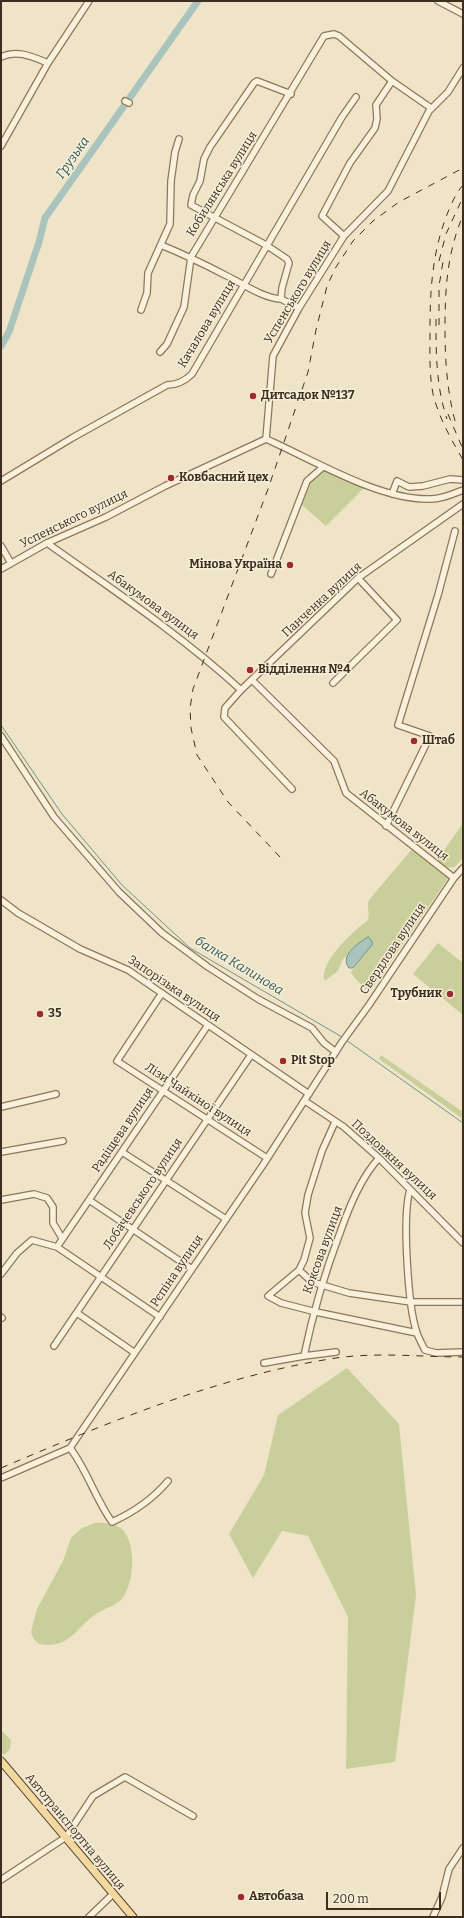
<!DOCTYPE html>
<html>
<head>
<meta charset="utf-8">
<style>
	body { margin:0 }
	#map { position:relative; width:464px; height:1918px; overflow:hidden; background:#f0e4c8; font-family:Bitter,serif }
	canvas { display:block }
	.frame { position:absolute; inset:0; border:2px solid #3d2e20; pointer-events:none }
	.scale { position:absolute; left:326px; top:1892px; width:115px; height:18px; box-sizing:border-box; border:2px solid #3d2e20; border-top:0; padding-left:5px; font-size:12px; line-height:14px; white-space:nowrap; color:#3d2e20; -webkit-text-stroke:3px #f7eed8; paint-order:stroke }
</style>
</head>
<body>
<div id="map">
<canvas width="464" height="1918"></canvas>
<div class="frame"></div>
<div class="scale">200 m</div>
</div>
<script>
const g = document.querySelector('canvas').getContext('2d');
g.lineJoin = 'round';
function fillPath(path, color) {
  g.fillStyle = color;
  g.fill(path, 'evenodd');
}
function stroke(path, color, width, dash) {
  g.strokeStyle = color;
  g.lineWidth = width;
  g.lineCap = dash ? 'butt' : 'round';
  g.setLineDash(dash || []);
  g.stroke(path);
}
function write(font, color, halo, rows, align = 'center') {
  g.font = font + ' Bitter,serif';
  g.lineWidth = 3;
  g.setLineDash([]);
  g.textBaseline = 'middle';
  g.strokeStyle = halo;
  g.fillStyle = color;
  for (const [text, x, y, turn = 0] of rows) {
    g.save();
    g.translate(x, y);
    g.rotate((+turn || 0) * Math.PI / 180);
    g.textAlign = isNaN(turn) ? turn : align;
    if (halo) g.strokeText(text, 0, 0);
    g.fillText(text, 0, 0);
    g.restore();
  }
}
const green = new Path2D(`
	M323,470L364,488L326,526L302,505L311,482Z
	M463,823V858L455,867L444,868L436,862Z
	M412,849L449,877L369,993L354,977L351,972L372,945L366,938L343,959L338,971L326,980H324C321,962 347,938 359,927C361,925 365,923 367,921C371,915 366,907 369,900Z
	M438,943L463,963V1015L413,974Z
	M381,1055L463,1112V1119L379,1059Z
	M347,1368L399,1424L416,1595L395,1762L346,1769L348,1617L308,1536L282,1531L253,1578L229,1534L264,1475L278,1415Z
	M95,1523C103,1522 118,1524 124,1531C136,1547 134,1579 124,1596C117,1606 105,1608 96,1614C74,1629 71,1649 39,1644L33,1638L31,1632L37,1609L63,1561L71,1538L82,1528Z
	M1,1730L11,1740L10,1749L4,1755L1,1752Z`);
const water = new Path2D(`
	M368,937L372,941V945L353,968H349C339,956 358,943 368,937Z`);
const stream = new Path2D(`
	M1,725L62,814L122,885L190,948L342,1037
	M346,1040L463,1123`);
const river = new Path2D(`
	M1,346L9,332L39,242L45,218L198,1`);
const minor = new Path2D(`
	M438,1L463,14
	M1,57C17,49 33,57 48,63
	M291,94L257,81L254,83L210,147L204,159L200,181L193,195L191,205L266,245L287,259L289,263L282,288L281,299L299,308
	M125,101L129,103
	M1,146L48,63L89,1
	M344,236L322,216L350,163L375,128L377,119L376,105L392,81
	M161,245C183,254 204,264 225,275C242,283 262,298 281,299
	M141,310L147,293L148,273L170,224L171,181L175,152L179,139
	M160,352L167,344L184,307L191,257L324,36L334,34L339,36L392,81L431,108
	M266,439L273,356L299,308L344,236L388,191L429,111L448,92L463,68
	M266,439C314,460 380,501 431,499C443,499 453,494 463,490
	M1,481L72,438L167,385C178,385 185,381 192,374L342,117L356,97
	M392,494L397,481L409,487L423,486L450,479L463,480
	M47,543C113,590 181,635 241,690
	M1,546L11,563
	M1,569L47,543L106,517L165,486L266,439
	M271,574L307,481L323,467
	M252,680L334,761L346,793L454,878
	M333,683L397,620L358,578
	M1,736L54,817L119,892L162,933L208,967L258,999L312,1028L324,1043L336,1052
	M292,789L224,717L225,708L241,690L358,578L463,504
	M386,826L430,736L398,725L438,595L455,531
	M1,900L18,913L80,949L128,970L309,1094
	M162,993L117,1061L267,1158
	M305,1101L344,1127L379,1158L463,1243
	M1,1107L56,1094
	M335,1122L322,1151L308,1195L305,1213L310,1238L304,1260L299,1270L268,1296L281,1303L316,1312L417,1333
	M1,1152L63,1141
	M122,1152L226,1219
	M410,1190C402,1215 408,1308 417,1333C419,1339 422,1344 425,1350L436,1353L463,1352
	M1,1200L34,1194L47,1198L53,1207V1223L62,1238
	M89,1200L192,1269
	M57,1247L208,1025
	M299,1270L312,1282L349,1293L411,1302H463
	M1,1274L17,1253L32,1240L57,1247L160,1317
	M77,1313L135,1353
	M1,1317L2,1318
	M54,1346L251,1055
	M304,1356C313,1312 325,1272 341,1230C350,1205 361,1178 379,1158
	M264,1363L304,1356L336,1352
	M70,1448C87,1470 95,1498 112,1522C134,1512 152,1500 168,1481
	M1,1478L70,1448L263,1165L342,1042L369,1005L454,878L463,868
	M1,1880L66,1837L93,1796L125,1777L193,1816
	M89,1917L113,1894
	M433,1917L442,1897L449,1869L463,1848`);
const major = new Path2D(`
	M1,1761L133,1917`);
const rail = new Path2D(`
	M463,185C455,194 450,207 446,217C432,255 430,291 430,331C430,352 429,373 433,394C439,418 451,439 463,460
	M439,261L446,234L463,197
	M436,319C436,354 436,386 447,419
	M439,325V286L444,256
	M448,414L462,447
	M455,421C447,390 445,361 445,329C445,288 447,254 463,215
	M280,857L228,802L197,755L191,728L190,708L193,689L268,489L308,372L316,330L327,286L336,267L353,241L373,221L399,202L463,168
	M1,1468C109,1422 219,1376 336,1358C377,1352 422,1357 463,1357`);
const markers = [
	[253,396,4,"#9e2a2b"],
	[171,478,4,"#9e2a2b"],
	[290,565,4,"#9e2a2b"],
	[250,670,4,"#9e2a2b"],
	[414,741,4,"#9e2a2b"],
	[450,994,4,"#9e2a2b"],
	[40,1014,4,"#9e2a2b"],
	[283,1061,4,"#9e2a2b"],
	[241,1897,4,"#9e2a2b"]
];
const streetNames = [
	["Кобилянська вулиця",222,184,-58],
	["Успенського вулиця",298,292,-59],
	["Качалова вулиця",207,324,-59],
	["Успенського вулиця",74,519,-26],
	["Панченка вулиця",322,600,-43],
	["Абакумова вулиця",153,605,36],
	["Абакумова вулиця",404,825,38],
	["Свердлова вулиця",393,949,-56],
	["Запорізька вулиця",174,989,34],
	["Лізи Чайкіної вулиця",198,1100,33],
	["Радіщева вулиця",123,1130,-56],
	["Поздовжня вулиця",394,1160,43],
	["Лобачевського вулиця",143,1194,-56],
	["Коксова вулиця",323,1250,-70],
	["Рєпіна вулиця",177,1271,-56],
	["Автотранспортна вулиця",75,1832,50]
];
const poiNames = [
	["Дитсадок №137",261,396],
	["Ковбасний цех",179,478],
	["Мінова Україна",282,565,"right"],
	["Відділення №4",258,670],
	["Штаб",422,741],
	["Трубник",442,994,"right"],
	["35",48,1014],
	["Pit Stop",291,1061],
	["Автобаза",249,1897]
];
const waterNames = [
	["Грузька",73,158,-55],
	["балка Калинова",239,966,31]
];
fillPath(green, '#c9cf9b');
fillPath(water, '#a9c4bc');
stroke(water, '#6f938a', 1);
stroke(stream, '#6f938a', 1);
stroke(river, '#a9c4bc', 7);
stroke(minor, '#8d765c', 8);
stroke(major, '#5b4430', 9);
stroke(minor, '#faf1dc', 5.5);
stroke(major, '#f3d9a0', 7);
stroke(rail, '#3d2e20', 1, [7, 7]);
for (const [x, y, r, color] of markers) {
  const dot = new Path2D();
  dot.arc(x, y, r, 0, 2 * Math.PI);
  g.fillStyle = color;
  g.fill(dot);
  stroke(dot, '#f7eed8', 1.5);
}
write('12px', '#3d2e20', '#f7eed8', streetNames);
write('bold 12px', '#3d2e20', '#f7eed8', poiNames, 'left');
write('italic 13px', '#2f5d5a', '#f7eed8', waterNames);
</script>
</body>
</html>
